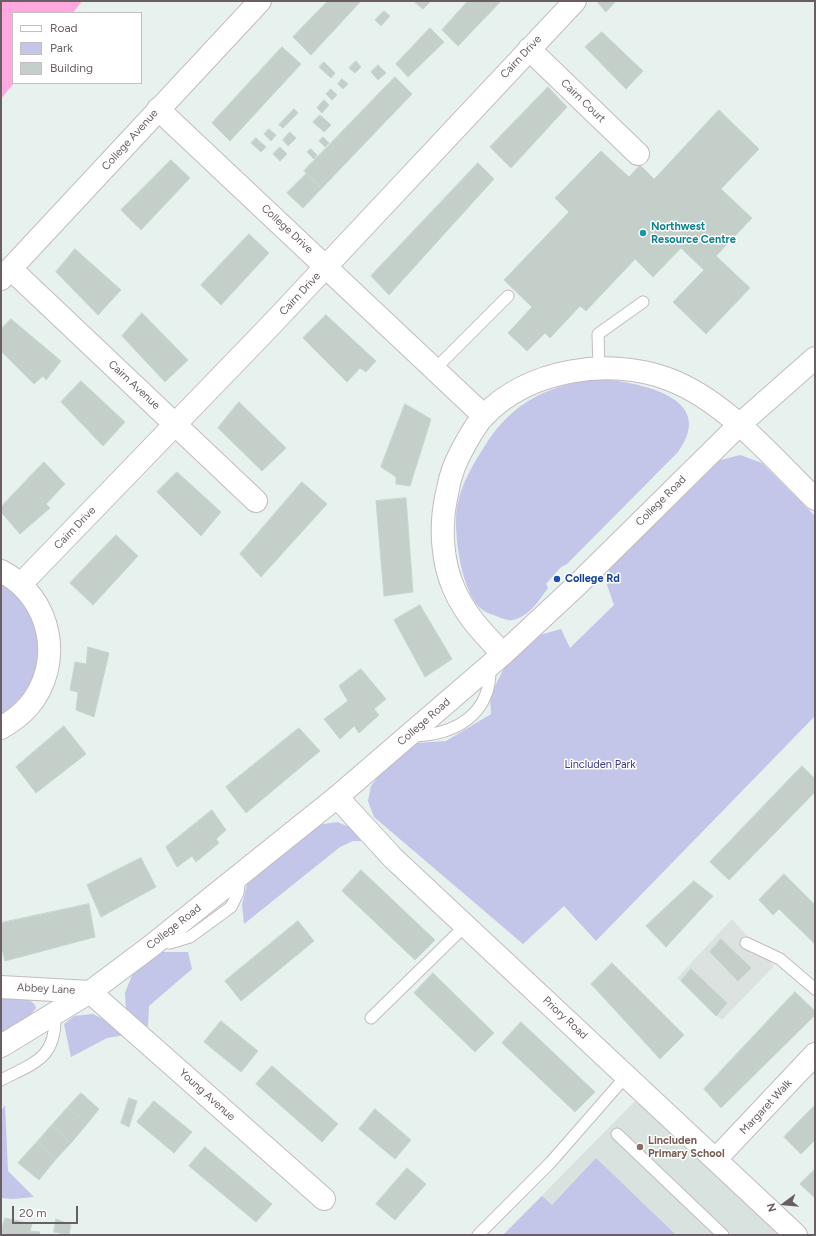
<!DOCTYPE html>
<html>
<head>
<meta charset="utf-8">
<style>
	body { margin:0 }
	#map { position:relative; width:816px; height:1236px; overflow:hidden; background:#e7f1ee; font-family:Figtree,sans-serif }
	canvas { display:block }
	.frame { position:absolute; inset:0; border:2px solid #685e63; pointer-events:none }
	.legend { position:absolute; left:12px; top:12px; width:130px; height:72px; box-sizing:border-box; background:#fff; border:1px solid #c3bfc1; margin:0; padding:5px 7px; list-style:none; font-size:12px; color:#685e63 }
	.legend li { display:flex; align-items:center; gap:8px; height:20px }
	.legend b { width:20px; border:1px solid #c3bfc1 }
	.north { position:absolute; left:764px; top:1184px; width:40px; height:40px; -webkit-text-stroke:3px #fff; paint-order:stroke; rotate:254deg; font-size:11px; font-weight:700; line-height:16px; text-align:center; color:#685e63 }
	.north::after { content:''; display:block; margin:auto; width:14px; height:18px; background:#685e63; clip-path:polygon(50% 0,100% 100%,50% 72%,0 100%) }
	.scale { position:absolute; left:12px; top:1206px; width:66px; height:18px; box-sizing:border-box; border:2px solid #685e63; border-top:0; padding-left:5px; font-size:12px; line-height:14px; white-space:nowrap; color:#685e63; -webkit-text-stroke:3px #fff; paint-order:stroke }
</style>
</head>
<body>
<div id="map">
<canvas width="816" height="1236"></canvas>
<div class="frame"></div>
<ul class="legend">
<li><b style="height:5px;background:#fff"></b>Road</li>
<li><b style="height:11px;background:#c3c6e8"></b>Park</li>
<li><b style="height:11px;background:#c5cfca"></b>Building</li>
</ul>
<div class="north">N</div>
<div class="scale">20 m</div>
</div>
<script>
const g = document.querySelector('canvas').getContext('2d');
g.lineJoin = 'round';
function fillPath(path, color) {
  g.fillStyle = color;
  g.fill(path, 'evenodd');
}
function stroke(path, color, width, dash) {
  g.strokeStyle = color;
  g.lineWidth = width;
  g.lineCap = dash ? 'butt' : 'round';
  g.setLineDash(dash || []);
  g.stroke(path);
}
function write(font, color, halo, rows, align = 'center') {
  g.font = font + ' Figtree,sans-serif';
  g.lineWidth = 3;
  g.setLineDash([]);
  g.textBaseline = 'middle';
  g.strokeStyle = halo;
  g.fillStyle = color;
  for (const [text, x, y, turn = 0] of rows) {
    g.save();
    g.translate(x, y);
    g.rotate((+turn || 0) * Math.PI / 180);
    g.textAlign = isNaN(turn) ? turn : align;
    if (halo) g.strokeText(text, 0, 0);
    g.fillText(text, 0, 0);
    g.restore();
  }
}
const industrial = new Path2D(`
	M732,919L774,966L722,1020L677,978Z`);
const education = new Path2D(`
	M637,1099L785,1235H503Z`);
const green = new Path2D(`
	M602,379C640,383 718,397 678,452L567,564L561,567L546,584L548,588C539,600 530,616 513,620C508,621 501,618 496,616C489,614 483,611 478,606C461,587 453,532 457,507C461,484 473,464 486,444C513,401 552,383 602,379Z
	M740,455L762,463L815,516V716L596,941L564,906L523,944L374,817L368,801L371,786L380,774L416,743L446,741L491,714L490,696L504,668L536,636L561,629L570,648L614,605L607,585L610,565L717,461Z
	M1,580C9,588 22,596 28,605C47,636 42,679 15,703C11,707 7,712 1,715Z
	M337,822L350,827L364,841H353L340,847L244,924L242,905L247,884L318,825Z
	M162,952H188L192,969L149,1006L148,1026L144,1030L126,1009L125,993L132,975Z
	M1,997C11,998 33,995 36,1008L26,1020L1,1034Z
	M93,1014L107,1021L125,1035L107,1038L71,1057L64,1024L74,1016Z
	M5,1105L8,1171L34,1197L13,1199L1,1198V1111Z
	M596,1158L676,1235H503L542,1196L552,1205Z`);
const water = new Path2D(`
	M1,1H82L73,13H13L14,83L1,99Z`);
const building = new Path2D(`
	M328,1H361L311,55L293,37Z
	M414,1H431L423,9Z
	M468,1H501L458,46L442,30Z
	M597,1H616L606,12Z
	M384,11L390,16L381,26L375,20Z
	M430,28L444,42L408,77L396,64Z
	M602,32L643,71L626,89L585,47Z
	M282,47L301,64L230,141L212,123Z
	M356,61L361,67L355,73L349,68Z
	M324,62L335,73L331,78L319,67Z
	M378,65L386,73L378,80L371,72Z
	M395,77L412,94L322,188L304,171Z
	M342,79L348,84L343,89L338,84Z
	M548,87L567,107L511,168L490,147Z
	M331,89L337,95L332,100L326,94Z
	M324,100L329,105L322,113L317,108Z
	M294,109L298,113L283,128L279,125Z
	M719,110L759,149L721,189L752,218L716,256L750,288L706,334L673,302L704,270L681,248L653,277L635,259L586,311L580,306L550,338L545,333L527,351L508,333L532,307L504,280L569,212L555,198L601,151L629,177L640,165L654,179Z
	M320,115L331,125L324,132L313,122Z
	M269,129L276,135L271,141L264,134Z
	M290,132L296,138L288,146L283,140Z
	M323,137L329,143L325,147L319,141Z
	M256,138L266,147L261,152L251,143Z
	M280,147L287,154L280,161L273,154Z
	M311,149L317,155L314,159L307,152Z
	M171,160L190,178L141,230L121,210Z
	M478,163L494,179L389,295L371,276Z
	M307,173L322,188L303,208L287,193Z
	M249,234L269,253L221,305L201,285Z
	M75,249L121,290L98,315L56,272Z
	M142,313L188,360L165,382L122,336Z
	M326,315L376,361L366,372L360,368L347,382L303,338Z
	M11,319L61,361L46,380L43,376L34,384L1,351V329Z
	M81,381L125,422L103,446L61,402Z
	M239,402L286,448L262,471L218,428Z
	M405,404L431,419L410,486L396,484V477L381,467Z
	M44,462L65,484L46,504L50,508L20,534L1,512V507Z
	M177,472L221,512L201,536L157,492Z
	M302,482L327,504L261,577L240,554Z
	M406,498L413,592L384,596L376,501Z
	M116,535L138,556L93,605L70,583Z
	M420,605L452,659L425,677L394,620Z
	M88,647L109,653L94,717L76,710L78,692L70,690L75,662L86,664Z
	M361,669L386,699L374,709L379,715L359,733L354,726L340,739L324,719L348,701L339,686Z
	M64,726L86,754L36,793L16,767Z
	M299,728L320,751L246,813L226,787Z
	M802,766L815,779V792L729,880L710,862Z
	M212,810L226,830L216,839L219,843L196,862L192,856L177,867L166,847Z
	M141,858L156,887L101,917L87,885Z
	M361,870L435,940L415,960L342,891Z
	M784,874L815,905V944L779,909L773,915L759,900Z
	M694,881L713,896L666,947L646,926Z
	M89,904L95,937L5,961L1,945V923Z
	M298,921L314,941L241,1001L225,981Z
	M721,939L751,968L738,981L710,952Z
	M612,963L684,1035L660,1059L591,984Z
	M691,969L727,1003L716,1016L681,981Z
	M433,973L494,1033L475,1052L414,993Z
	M795,992L815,1011V1015L721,1108L704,1089Z
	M221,1021L258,1051L241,1072L204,1042Z
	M521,1022L595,1092L575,1112L502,1043Z
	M272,1066L338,1124L322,1142L256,1084Z
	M81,1093L99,1109L87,1124L68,1107Z
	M129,1098L137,1101L129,1127L121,1123Z
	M154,1101L192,1132L174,1153L137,1122Z
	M815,1105V1140L801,1154L784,1137Z
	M68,1107L87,1124L71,1143L52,1125Z
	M375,1109L411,1140L395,1159L359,1129Z
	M52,1125L71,1143L56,1159L37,1142Z
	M37,1142L56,1159L39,1180L18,1163Z
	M205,1147L272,1204L256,1222L189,1166Z
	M407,1168L426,1184L395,1220L376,1204Z
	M815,1169V1198L800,1184Z
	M5,1218L32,1224L30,1231L40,1232L39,1235H1Z
	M56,1219L71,1225L69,1235L54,1232Z`);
const service = new Path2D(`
	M599,368L598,334L643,302
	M435,369L508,296
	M412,736C456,735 492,714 490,666
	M160,941L170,943L190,937L231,907L238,893L240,876
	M746,943L780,959L815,989
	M371,1018L465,926
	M1,1080C36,1062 57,1058 55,1013
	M617,1134L723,1235
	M478,1235L551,1162L627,1075`);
const minor = new Path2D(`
	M529,49L638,154
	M158,109L484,416
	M12,270L256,501
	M1,279L260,1
	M1,571C52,597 65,664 28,707C20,716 11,722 1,728
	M21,584L271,325L575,1
	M503,654C483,633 466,616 454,589C442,562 440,527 446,498C448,490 449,481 452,473C456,459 474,426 484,416C528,369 610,357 668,379C725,400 773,458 815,499
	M1,987L90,992
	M90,992L324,1199
	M1,1046L90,992L150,947L337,797L503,654L577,585L739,425L815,358
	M716,1159L815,1054`);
const tertiary = new Path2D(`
	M337,797L393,858L796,1235`);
const markers = [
	[643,233,4,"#0f9aa8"],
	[557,579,4,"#1a4fb4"],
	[640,1147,4,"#8d6e63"]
];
const streetNames = [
	["Cairn Drive",521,57,-47],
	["Cairn Court",583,101,44],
	["College Avenue",130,140,-48],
	["College Drive",287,229,43],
	["Cairn Drive",300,294,-47],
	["Cairn Avenue",134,385,43],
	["College Road",661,501,-45],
	["Cairn Drive",75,528,-46],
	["College Road",424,722,-41],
	["College Road",174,927,-38],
	["Abbey Lane",46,989,3],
	["Priory Road",565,1018,43],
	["Young Avenue",207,1095,42],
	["Margaret Walk",766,1107,-47]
];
const cultureNames = [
	["Northwest",651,227],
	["Resource Centre",651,240]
];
const transitNames = [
	["College Rd",565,579]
];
const parkNames = [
	["Lincluden Park",600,765]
];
const educationNames = [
	["Lincluden",648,1141],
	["Primary School",648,1154]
];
fillPath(industrial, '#dbe2e0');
fillPath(education, '#d8e3e0');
fillPath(green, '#c3c6e8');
fillPath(water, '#ffa9e0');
fillPath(building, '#c5cfca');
stroke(building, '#c5d6cf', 1);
stroke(service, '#c3bbbf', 13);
stroke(minor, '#c3bbbf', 24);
stroke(tertiary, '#c3bbbf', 24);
stroke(service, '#fff', 11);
stroke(minor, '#fff', 22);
stroke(tertiary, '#fff', 22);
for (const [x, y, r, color] of markers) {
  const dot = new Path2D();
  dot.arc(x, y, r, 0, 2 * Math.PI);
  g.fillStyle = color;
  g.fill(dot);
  stroke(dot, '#fff', 1.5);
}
write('11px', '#685e63', '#fff', streetNames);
write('bold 11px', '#0d838f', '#fff', cultureNames, 'left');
write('bold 11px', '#164399', '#fff', transitNames, 'left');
write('11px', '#36398f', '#fff', parkNames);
write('bold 11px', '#785e54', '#fff', educationNames, 'left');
</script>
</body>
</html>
